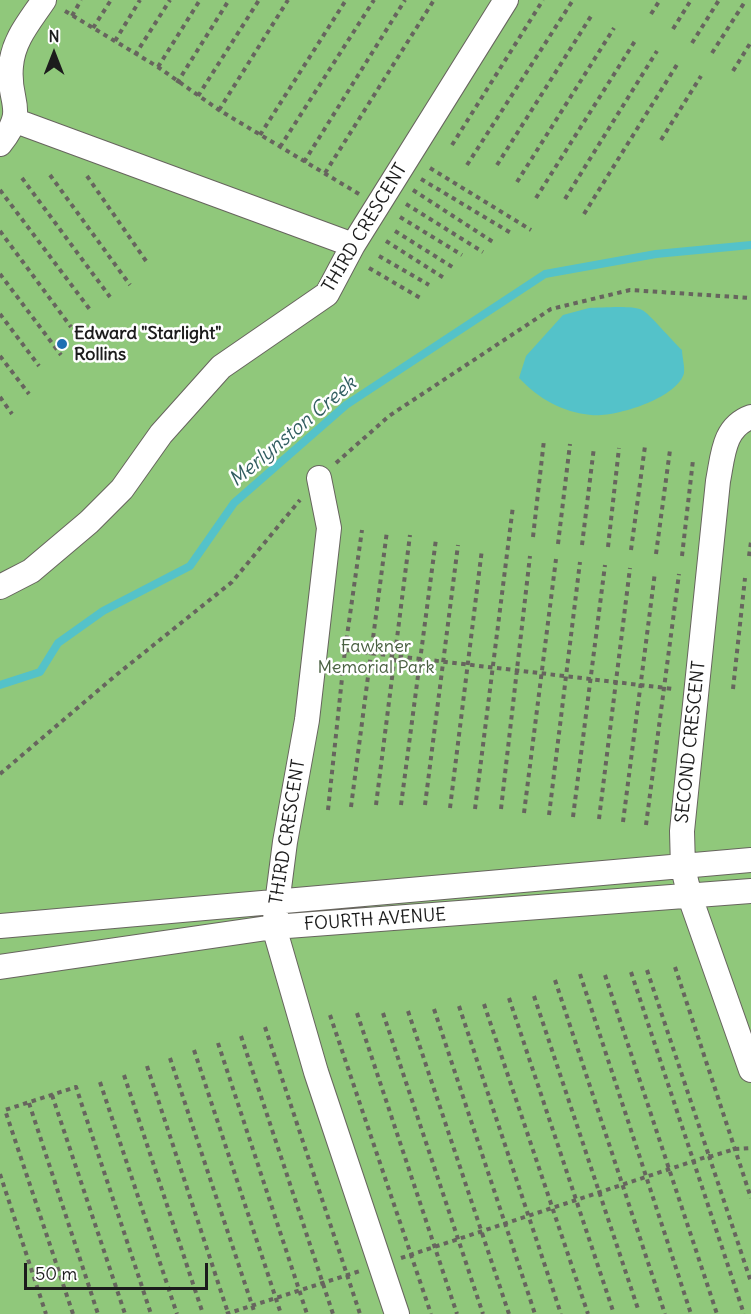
<!DOCTYPE html>
<html>
<head>
<meta charset="utf-8">
<style>
	body { margin:0 }
	#map { position:relative; width:751px; height:1314px; overflow:hidden; background:#f3edd9; font-family:Delius,sans-serif }
	canvas { display:block }
	.north { position:absolute; left:24px; top:24px; width:60px; height:60px; -webkit-text-stroke:4px #fff; paint-order:stroke; rotate:0deg; font-size:16px; font-weight:700; line-height:24px; text-align:center; color:#1c1c1c }
	.north::after { content:''; display:block; margin:auto; width:21px; height:27px; background:#1c1c1c; clip-path:polygon(50% 0,100% 100%,50% 72%,0 100%) }
	.scale { position:absolute; left:24px; top:1263px; width:184px; height:27px; box-sizing:border-box; border:3px solid #1c1c1c; border-top:0; padding-left:8px; font-size:18px; line-height:21px; white-space:nowrap; color:#1c1c1c; -webkit-text-stroke:4px #fff; paint-order:stroke }
</style>
</head>
<body>
<div id="map">
<canvas width="751" height="1314"></canvas>
<div class="north">N</div>
<div class="scale">50 m</div>
</div>
<script>
const g = document.querySelector('canvas').getContext('2d');
g.lineJoin = 'round';
function fillPath(path, color) {
  g.fillStyle = color;
  g.fill(path, 'evenodd');
}
function stroke(path, color, width, dash) {
  g.strokeStyle = color;
  g.lineWidth = width;
  g.lineCap = dash ? 'butt' : 'round';
  g.setLineDash(dash || []);
  g.stroke(path);
}
function write(font, color, halo, rows, align = 'center') {
  g.font = font + ' Delius,sans-serif';
  g.lineWidth = 5;
  g.setLineDash([]);
  g.textBaseline = 'middle';
  g.strokeStyle = halo;
  g.fillStyle = color;
  for (const [text, x, y, turn = 0] of rows) {
    g.save();
    g.translate(x, y);
    g.rotate((+turn || 0) * Math.PI / 180);
    g.textAlign = isNaN(turn) ? turn : align;
    if (halo) g.strokeText(text, 0, 0);
    g.fillText(text, 0, 0);
    g.restore();
  }
}
const green = new Path2D(`
	M0,0H751V1314H0Z`);
const water = new Path2D(`
	M589,308C602,308 631,305 642,310C649,313 673,342 682,350C682,356 685,367 684,373C678,398 614,418 591,415C562,412 539,399 519,378L526,356L563,315Z`);
const stream = new Path2D(`
	M0,685L40,672L58,643L103,611L190,566L234,503L346,405L545,274L656,254L751,245`);
const path = new Path2D(`
	M65,11L158,67L219,110L359,194
	M651,14L660,0
	M72,16L81,0
	M93,28L111,0
	M673,29L691,0
	M115,41L140,0
	M692,43L719,0
	M712,53L746,0
	M135,55L170,0
	M158,67L200,0
	M733,71L751,42
	M177,83L229,0
	M198,96L259,0
	M219,110L288,0
	M260,135L346,0
	M661,140L701,76
	M452,145L543,0
	M280,147L374,0
	M304,162L405,0
	M467,165L573,0
	M497,165L593,13
	M430,168L531,230
	M325,173L434,0
	M50,175L130,285
	M87,176L146,261
	M22,178L110,297
	M421,179L511,233
	M517,182L614,28
	M0,190L91,311
	M413,190L493,242
	M536,198L635,41
	M565,199L657,51
	M406,204L483,252
	M584,214L678,63
	M400,217L462,255
	M0,231L71,327
	M395,231L454,268
	M386,241L444,278
	M379,256L429,285
	M369,268L422,299
	M0,274L61,355
	M0,314L39,366
	M0,356L29,394
	M0,397L12,414
	M336,463L389,416L551,309L630,290L751,298
	M533,537L544,440
	M558,544L570,444
	M582,545L594,447
	M608,547L619,448
	M631,550L645,446
	M656,554L670,450
	M682,556L693,460
	M749,556L751,542
	M345,650L674,689
	M733,689L745,578
	M0,774L115,676L232,582L300,500
	M376,805L410,535
	M401,805L436,539
	M425,805L458,545
	M351,807L387,531
	M450,808L482,549
	M475,809L513,506
	M501,809L530,556
	M328,810L345,650L362,530
	M524,813L556,559
	M549,815L580,562
	M573,817L605,565
	M599,819L630,568
	M623,822L655,572
	M646,825L679,574
	M675,967L751,1198
	M647,970L709,1156
	M631,972L744,1314
	M580,974L691,1314
	M605,975L717,1314
	M555,980L665,1314
	M534,996L639,1312
	M509,998L614,1314
	M484,1004L588,1314
	M459,1006L561,1314
	M434,1009L535,1314
	M408,1011L509,1314
	M357,1013L457,1314
	M383,1013L483,1314
	M330,1015L431,1314
	M265,1027L360,1314
	M241,1036L333,1314
	M218,1043L307,1314
	M194,1050L281,1314
	M170,1058L255,1314
	M147,1066L228,1313
	M124,1075L203,1314
	M100,1082L177,1314
	M52,1095L125,1314
	M29,1103L98,1314
	M709,1157L735,1149L751,1148
	M0,1174L46,1314
	M401,1258L709,1156L751,1282
	M73,1314L5,1110L76,1087L151,1314
	M226,1314L360,1271`);
const minor = new Path2D(`
	M16,121L353,245
	M0,144C29,108 7,103 11,66C13,40 30,21 44,0
	M751,417C723,427 723,456 718,481L682,831L683,868L690,897L751,1070
	M319,478L329,528L307,720L285,842L274,927L316,1072L397,1314
	M0,587L31,571L89,522L122,489L161,434L221,367L327,294L353,245L506,0
	M0,926L751,860
	M0,967L274,927L751,891`);
const markers = [
	[62,344,6,"#1f6fb2"]
];
const streetNames = [
	["THIRD CRESCENT",365,228,-59],
	["SECOND CRESCENT",691,742,-84],
	["THIRD CRESCENT",288,832,-81],
	["FOURTH AVENUE",375,920,-4]
];
const poiNames = [
	["Edward \"Starlight\"",74,334],
	["Rollins",74,355]
];
const parkNames = [
	["Fawkner",376,647],
	["Memorial Park",376,668]
];
const waterNames = [
	["Merlynston Creek",293,432,-40]
];
fillPath(green, '#90c87b');
fillPath(water, '#54c2c9');
stroke(stream, '#54c2c9', 8);
stroke(minor, '#67655e', 26);
stroke(path, '#67655e', 4, [4.5, 4.5]);
stroke(minor, '#fff', 24);
for (const [x, y, r, color] of markers) {
  const dot = new Path2D();
  dot.arc(x, y, r, 0, 2 * Math.PI);
  g.fillStyle = color;
  g.fill(dot);
  stroke(dot, '#fff', 2);
}
write('18px', '#1c1c1c', '#fff', streetNames);
write('bold 18px', '#1c1c1c', '#fff', poiNames, 'left');
write('18px', '#4a6142', '#fff', parkNames);
write('italic 20px', '#325e61', '#fff', waterNames);
</script>
</body>
</html>
